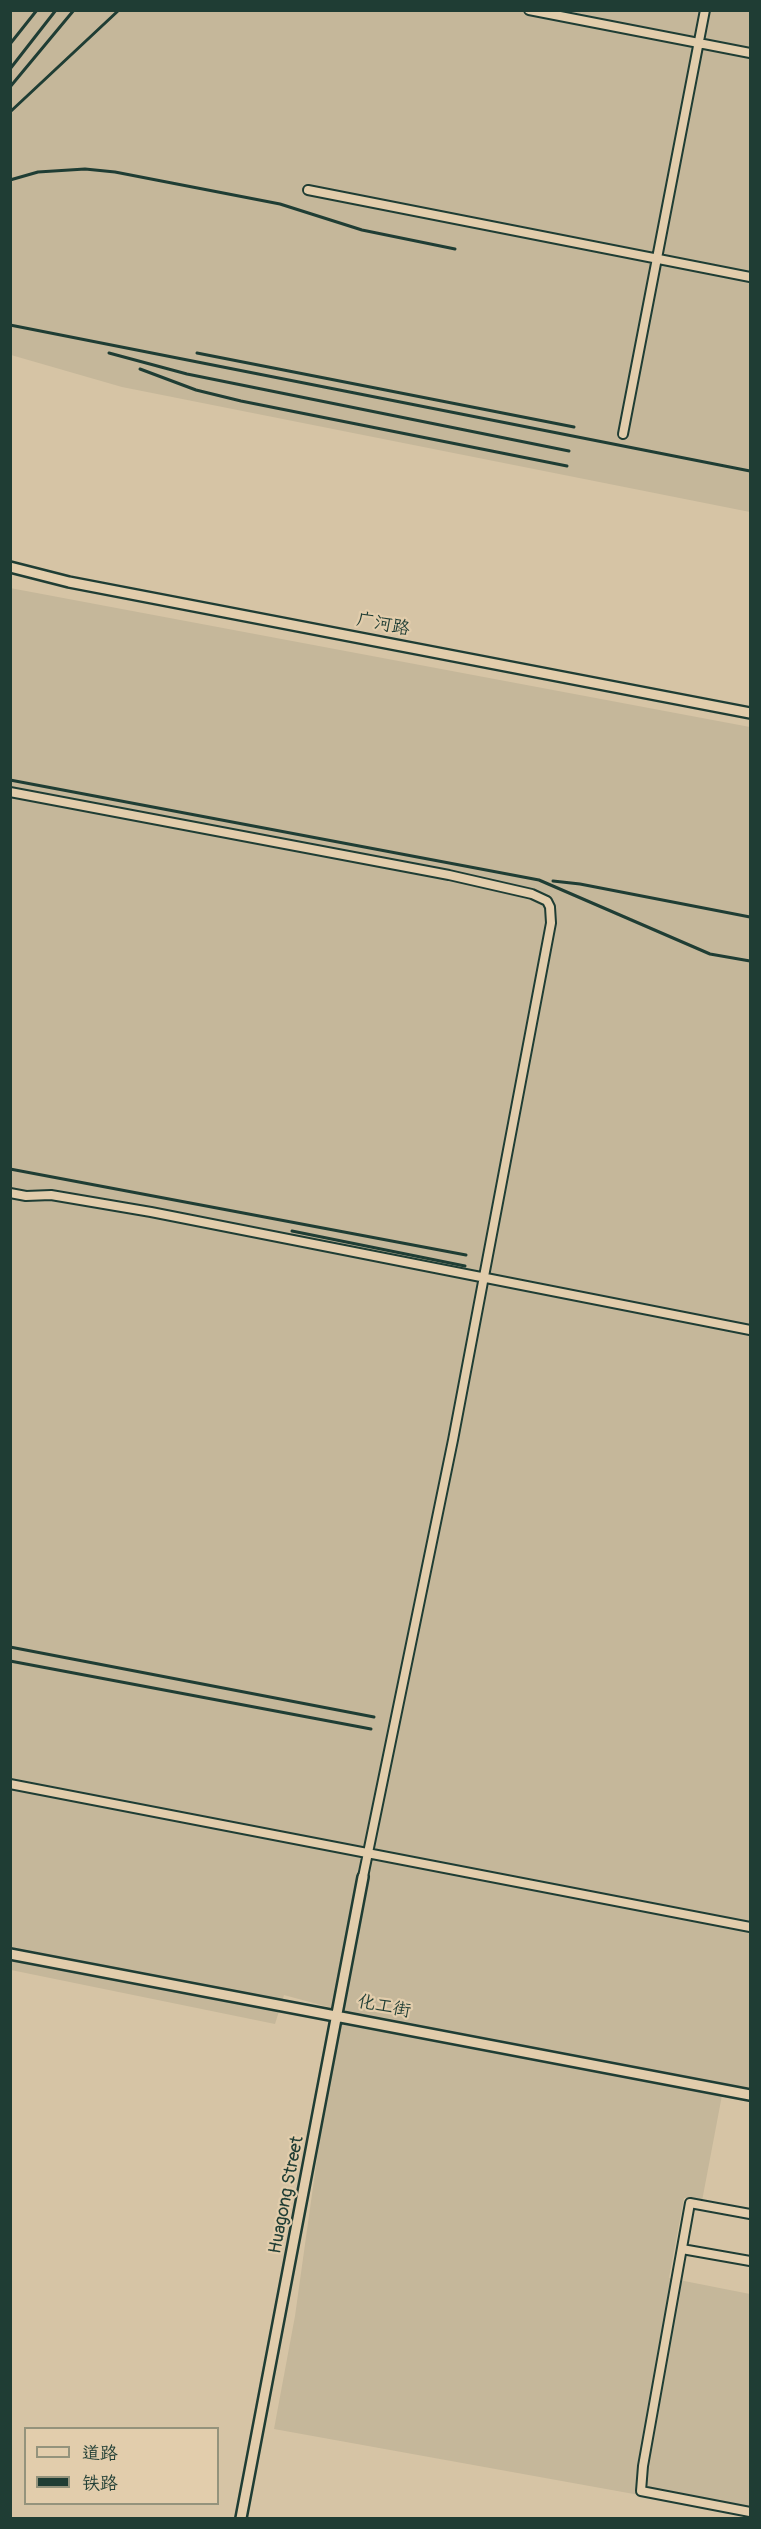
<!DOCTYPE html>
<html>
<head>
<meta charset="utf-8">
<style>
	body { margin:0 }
	#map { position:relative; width:761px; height:2529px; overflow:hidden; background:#d6c4a5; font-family:Pangolin,"LXGW WenKai TC",sans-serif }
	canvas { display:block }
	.frame { position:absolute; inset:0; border:12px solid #1f3d34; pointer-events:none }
	.legend { position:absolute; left:24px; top:2427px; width:195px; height:78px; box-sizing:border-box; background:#e2cdac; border:2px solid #94937c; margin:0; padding:8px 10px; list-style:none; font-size:18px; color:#1f3d34 }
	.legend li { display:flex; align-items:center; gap:12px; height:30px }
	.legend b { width:30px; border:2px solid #94937c }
</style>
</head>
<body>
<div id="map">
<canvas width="761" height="2529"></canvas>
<div class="frame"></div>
<ul class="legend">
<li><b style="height:8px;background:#e2cdac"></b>道路</li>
<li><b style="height:8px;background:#1f3d34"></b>铁路</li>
</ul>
</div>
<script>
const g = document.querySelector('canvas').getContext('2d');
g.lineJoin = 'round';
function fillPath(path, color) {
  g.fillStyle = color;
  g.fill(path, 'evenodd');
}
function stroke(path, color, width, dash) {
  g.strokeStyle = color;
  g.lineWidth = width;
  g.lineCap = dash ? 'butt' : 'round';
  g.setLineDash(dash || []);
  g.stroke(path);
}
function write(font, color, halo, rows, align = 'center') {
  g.font = font + ' Pangolin,"LXGW WenKai TC",sans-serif';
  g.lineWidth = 4.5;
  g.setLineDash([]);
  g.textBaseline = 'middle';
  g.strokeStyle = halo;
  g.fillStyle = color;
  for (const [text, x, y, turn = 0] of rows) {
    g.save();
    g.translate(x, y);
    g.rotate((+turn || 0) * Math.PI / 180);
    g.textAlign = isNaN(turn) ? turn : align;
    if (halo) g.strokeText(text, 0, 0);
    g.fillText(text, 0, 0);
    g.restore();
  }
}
const built = new Path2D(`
	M10,11H750V512L122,387L11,355Z
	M10,588L750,727V2095L723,2090L702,2201L684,2198L669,2278L750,2294V2515L274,2429L295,2316L337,2015L584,2062L354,2014L284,1995L275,2024L11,1970Z`);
const minor = new Path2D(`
	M529,10L750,53
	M308,190L750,277
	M623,434L705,10
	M10,792L449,875L532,894L547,901L550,907L551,923L453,1440L363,1877
	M10,1193L26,1196L51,1195L151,1212L750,1330
	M10,1784L750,1927
	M750,2214L690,2203L643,2466L641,2491L750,2512
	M682,2249L750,2261`);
const tertiary = new Path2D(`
	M10,567L69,582L750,713
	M10,1954L750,2095
	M241,2518L363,1877`);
const rail = new Path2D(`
	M10,44L37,10
	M10,69L56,10
	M10,87L74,10
	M10,112L119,10
	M10,180L38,172L85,169L115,172L280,204L362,230L455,249
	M10,325L750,471
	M109,353L187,374L569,451
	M197,353L574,427
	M140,369L196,390L241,401L567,466
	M10,780L539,880L710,954L750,961
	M553,881L580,884L750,917
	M10,1169L466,1255
	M292,1231L465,1266
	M10,1647L374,1717
	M10,1661L371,1729`);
const streetNames = [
	["广河路",383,625,11],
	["化工街",384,2007,11],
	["Huagong Street",287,2195,-79]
];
fillPath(built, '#c5b79a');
stroke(minor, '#1f3d34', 12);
stroke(tertiary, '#1f3d34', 14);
stroke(minor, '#e2cdac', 8);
stroke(tertiary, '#e2cdac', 9);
stroke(rail, '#1f3d34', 3);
write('18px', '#1f3d34', '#e2cdac', streetNames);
</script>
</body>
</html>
